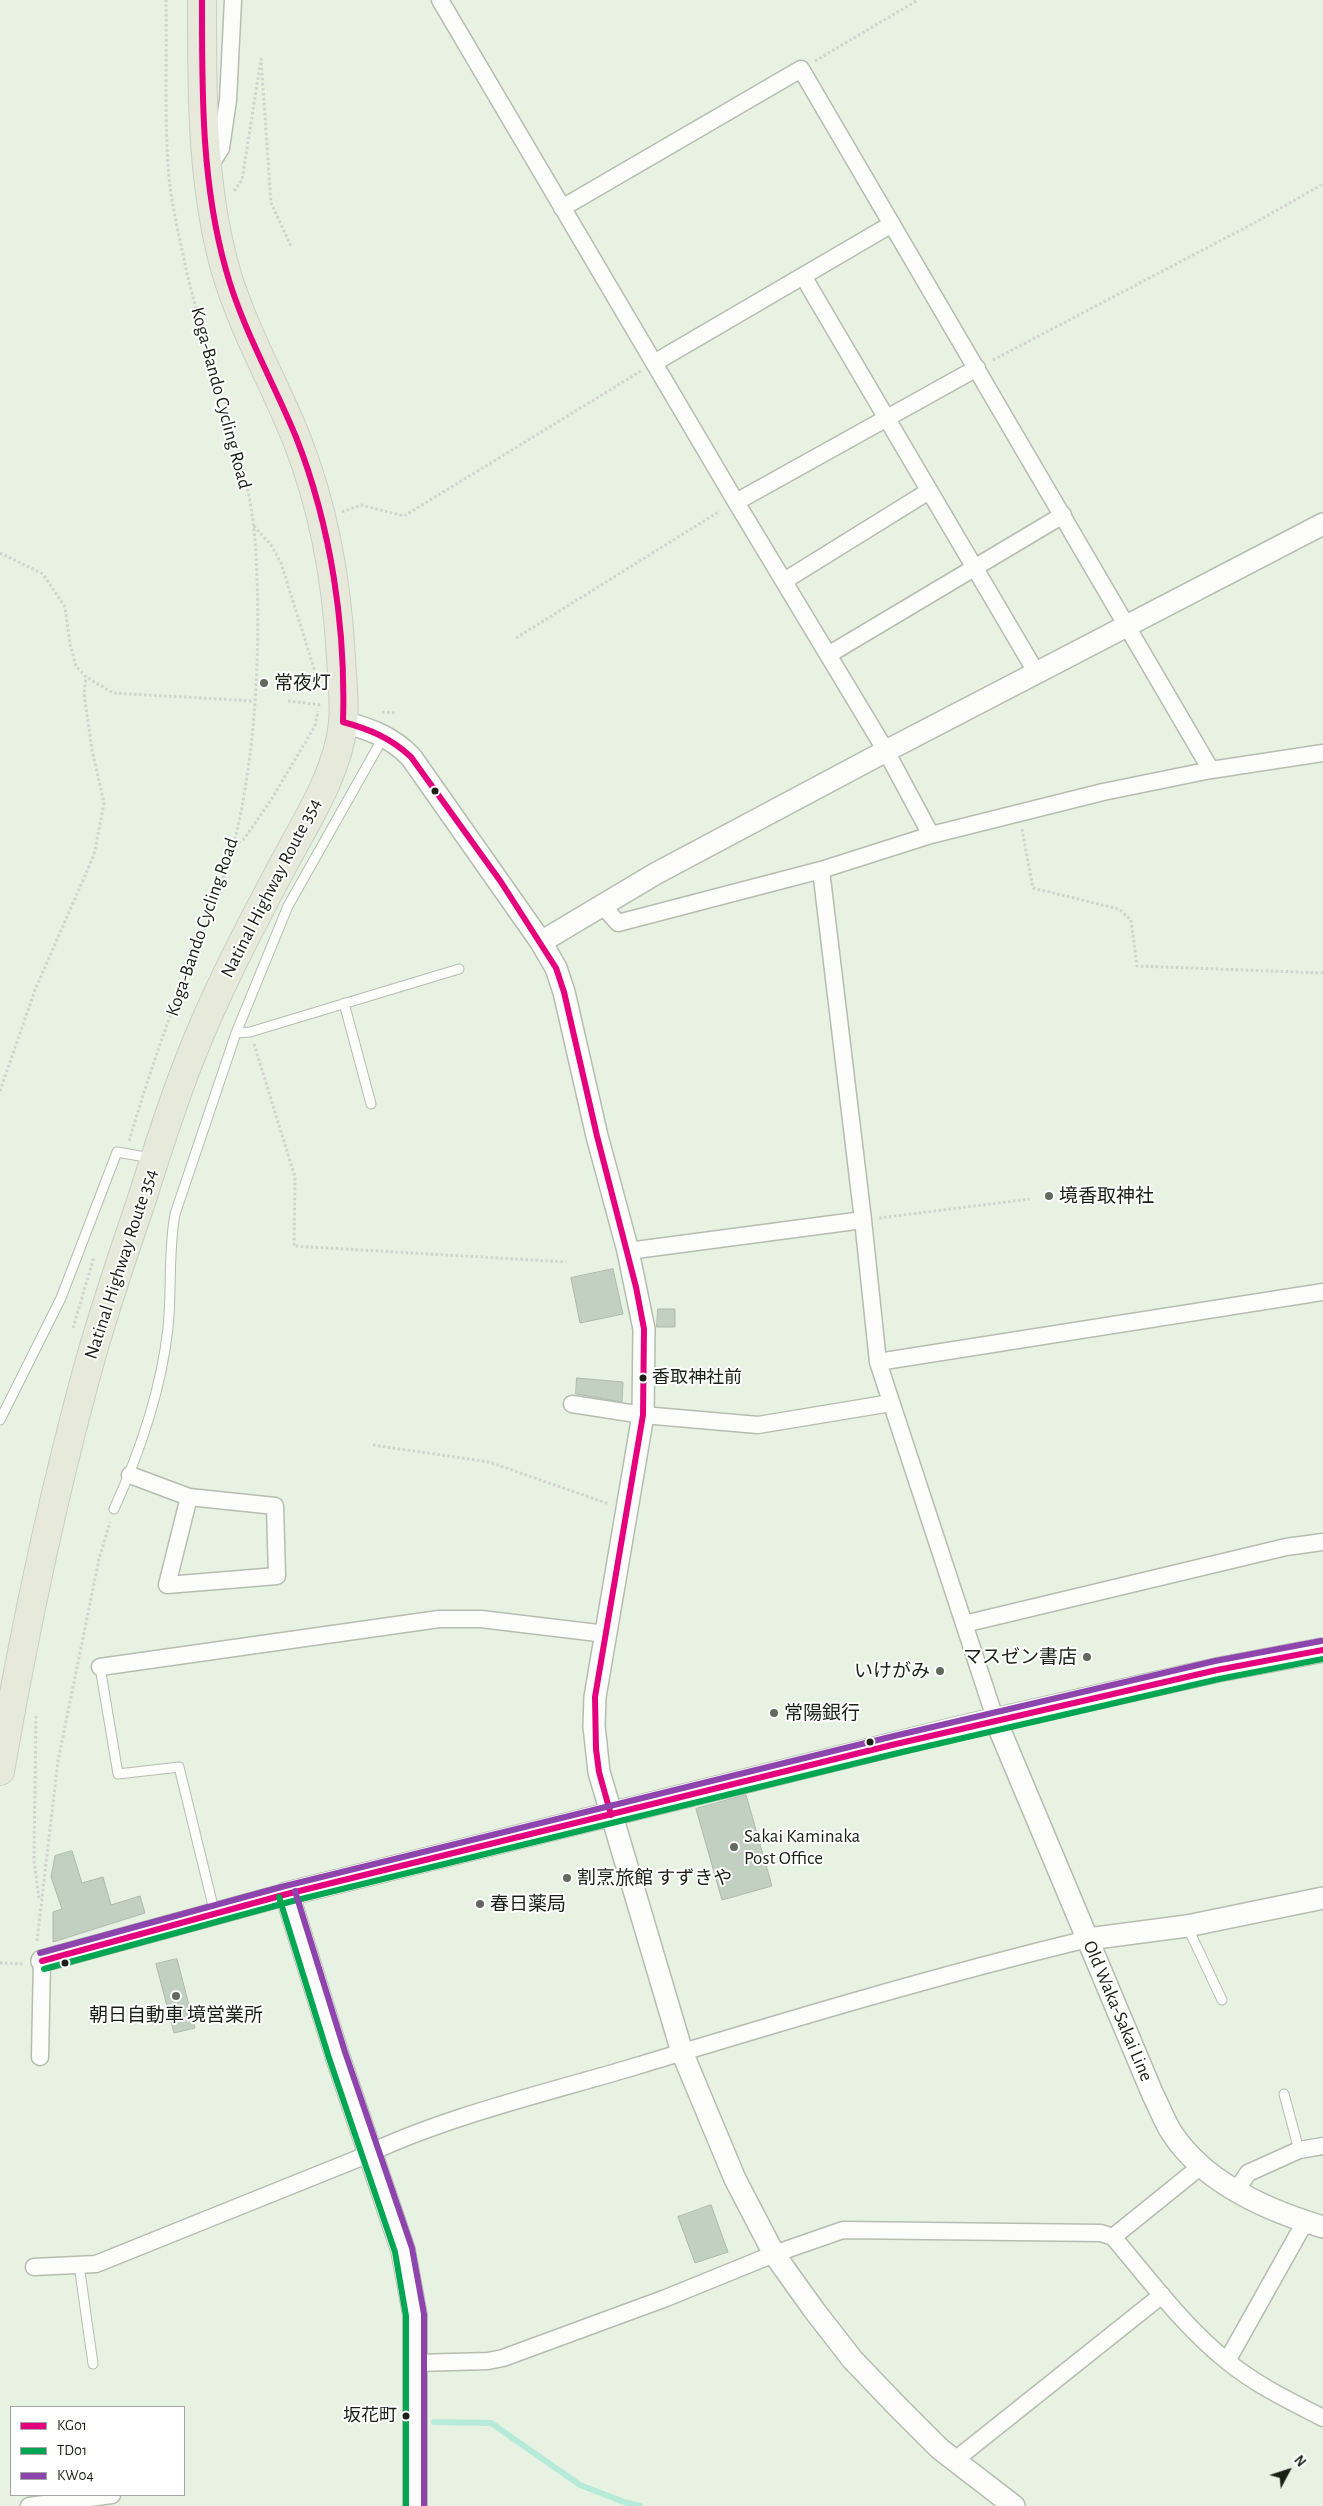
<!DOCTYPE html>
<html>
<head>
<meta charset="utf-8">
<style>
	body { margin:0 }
	#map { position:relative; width:1323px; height:2506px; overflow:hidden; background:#e8f2e2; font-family:"Alegreya Sans",sans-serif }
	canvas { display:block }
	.legend { position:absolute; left:10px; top:2406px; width:175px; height:90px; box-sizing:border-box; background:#fff; border:1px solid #a3a6a2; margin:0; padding:6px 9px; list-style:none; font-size:15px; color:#1a2016 }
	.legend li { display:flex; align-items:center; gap:10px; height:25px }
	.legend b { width:25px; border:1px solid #a3a6a2 }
	.north { position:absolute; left:1263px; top:2446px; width:50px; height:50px; -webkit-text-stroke:4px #fff; paint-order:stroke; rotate:50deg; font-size:14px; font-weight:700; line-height:20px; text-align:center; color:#1a2016 }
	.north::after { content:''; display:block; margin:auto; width:18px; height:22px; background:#1a2016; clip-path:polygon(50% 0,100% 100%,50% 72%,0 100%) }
</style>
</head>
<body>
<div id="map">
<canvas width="1323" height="2506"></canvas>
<ul class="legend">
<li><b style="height:6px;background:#e5007d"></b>KG01</li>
<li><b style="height:6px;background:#00a651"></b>TD01</li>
<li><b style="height:6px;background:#8e44ad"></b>KW04</li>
</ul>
<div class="north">N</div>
</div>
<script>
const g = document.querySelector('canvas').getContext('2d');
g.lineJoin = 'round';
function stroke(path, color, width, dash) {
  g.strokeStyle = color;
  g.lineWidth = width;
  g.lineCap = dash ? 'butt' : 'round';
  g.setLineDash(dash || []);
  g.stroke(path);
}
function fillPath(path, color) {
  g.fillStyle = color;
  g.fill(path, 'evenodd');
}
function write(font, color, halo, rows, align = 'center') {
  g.font = font + ' "Alegreya Sans","Noto Sans JP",sans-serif';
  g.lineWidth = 4;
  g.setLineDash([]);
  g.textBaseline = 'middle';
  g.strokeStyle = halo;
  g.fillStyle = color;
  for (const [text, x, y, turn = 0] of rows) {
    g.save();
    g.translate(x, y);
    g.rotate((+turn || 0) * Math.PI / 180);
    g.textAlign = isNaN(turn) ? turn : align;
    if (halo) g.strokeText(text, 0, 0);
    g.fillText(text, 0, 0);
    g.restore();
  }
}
const stream = new Path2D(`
	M434,2422L491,2423L580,2485L624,2502L640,2506`);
const building = new Path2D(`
	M613,1269L623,1314L580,1323L571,1278Z
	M658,1309H675V1327H657Z
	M577,1378L623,1382L622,1402L576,1394Z
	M746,1795L772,1886L722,1900L696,1809Z
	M72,1851L82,1883L103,1877L111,1905L140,1896L145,1913L53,1942V1912L62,1909L51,1877L55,1856Z
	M177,1959L195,2028L174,2033L156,1964Z
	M711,2205L728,2252L695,2263L678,2217Z`);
const path = new Path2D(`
	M815,61L918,0
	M234,191L242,180L261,59L271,203L291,246
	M993,360L1256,222L1323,184
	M342,512L361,505L404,516L641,371
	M254,526L271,545L281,563L317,678
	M0,553L43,574L65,607L70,644L76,666L86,677L113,693L253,701
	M516,638L720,511
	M288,701L321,705
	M382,712L396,713
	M1022,829L1033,888L1119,909L1131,920L1137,966L1323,973
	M234,845L244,839L271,800L315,726L318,711
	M254,1044L295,1177L294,1246L566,1262
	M0,1091L35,990L94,855L104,803L92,750L84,694L86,677
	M129,1141C145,1087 163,1033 184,980C200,936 220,893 233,847C256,758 261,647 256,555C251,455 208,365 186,269C180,239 172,208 169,177C164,118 167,58 166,0
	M879,1218L1030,1199
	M73,1328L94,1257
	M373,1445L489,1462L609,1504
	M36,1716L34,1860L39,1899
	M37,1941L58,1761L99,1559L110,1522
	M0,1963L24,1964`);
const service = new Path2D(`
	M344,1003L371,1104
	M236,1033L250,1032L459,969
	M0,1420L61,1298L117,1152L151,1158
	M114,1509C140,1452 161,1391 168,1328C172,1290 168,1252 175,1214L236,1033L288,906L384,736
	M100,1667L118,1774L179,1767L215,1914
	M1187,1926L1222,2000
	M1284,2094L1299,2150
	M79,2265L93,2364`);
const minor = new Path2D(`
	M440,0L736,502L886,751L931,835L1103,792L1211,770L1323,753
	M208,169L221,148L228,100L233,0
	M562,208L801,69L1211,770
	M803,276L1036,672
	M654,363L892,224
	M736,502L977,368
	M784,581L929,491
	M828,655L1063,515
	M821,870L863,1220
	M602,905L618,923L821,870L931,835
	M628,1251L863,1220L878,1362L996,1721
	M878,1362L1323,1292
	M572,1404L643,1415L758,1425L891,1403
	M130,1475L189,1497L275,1506L277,1576L167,1585L189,1497
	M964,1624L1286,1547L1323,1542
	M100,1667L439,1619H481L606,1634
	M40,2057L42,1961
	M1201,2166L1113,2237C1149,2279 1184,2327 1227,2361C1256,2385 1290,2401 1323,2418
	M1236,2191L1248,2173L1299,2150L1323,2146
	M34,2267L96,2264L357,2159C439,2118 542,2094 630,2068C782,2022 934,1976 1088,1939
	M1227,2361L1305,2222
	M416,2363L488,2361L503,2358L666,2298L774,2254L843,2230L1101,2233L1113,2237
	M955,2460L1162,2295
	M29,2506L112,2495`);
const tertiary = new Path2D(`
	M343,722C370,729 392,737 411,757L541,942L556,968L564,992L597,1136L628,1251L644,1329L643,1415L595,1697L594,1726L599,1772L682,2052L735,2179L774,2254L814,2310L852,2359L895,2404L940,2449L1014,2506
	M541,942L655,874L886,751L1323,524
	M996,1721L1153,2095C1160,2108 1165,2124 1174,2136C1207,2184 1269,2211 1323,2227
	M1088,1939L1187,1926L1323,1898
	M42,1961L287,1894`);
const secondary = new Path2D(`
	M415,2506V2315L403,2250L337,2055L287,1894L964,1727L1217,1670L1323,1650`);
const trunk = new Path2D(`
	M0,1771C23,1639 50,1508 85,1379C101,1319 121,1260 141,1202C156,1154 171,1107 189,1061C215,994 248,931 282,867C305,823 338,774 343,723C345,701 342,679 341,658C337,582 325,511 297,440C274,382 242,328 225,268C201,181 202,89 202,0`);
const bus1 = new Path2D(`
	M202,0C202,90 201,182 226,270C242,328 273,381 296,437C331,526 346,627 343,722
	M343,722C369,729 391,738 411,757L501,882L556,968L564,992L597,1136L636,1287L644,1329L643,1415L595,1697L596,1749L599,1772L611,1815
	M42,1961L287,1894L896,1744L1217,1670L1323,1650`);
const bus2 = new Path2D(`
	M279,1897L329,2058L395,2252L406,2316V2506
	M44,1969L289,1902L898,1753L1219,1679L1323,1659`);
const bus3 = new Path2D(`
	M295,1891L345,2052L412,2248L424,2314V2506
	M40,1953L285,1886L894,1736L1215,1661L1321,1641`);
const markers = [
	[264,683,5,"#626a5d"],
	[435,791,4.5,"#1a2016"],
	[1049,1196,5,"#626a5d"],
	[643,1378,4.5,"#1a2016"],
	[1087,1657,5,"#626a5d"],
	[940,1671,5,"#626a5d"],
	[774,1713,5,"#626a5d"],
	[870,1742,4.5,"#1a2016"],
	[734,1847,5,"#626a5d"],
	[567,1878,5,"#626a5d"],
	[480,1904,5,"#626a5d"],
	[65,1963,4.5,"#1a2016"],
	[176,1996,5,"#626a5d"],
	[406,2416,4.5,"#1a2016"]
];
const busNames = [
	["香取神社前",652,1378],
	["坂花町",397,2416,"right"]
];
const streetNames = [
	["Koga-Bando Cycling Road",221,398,75],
	["Natinal Highway Route 354",271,888,-63],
	["Koga-Bando Cycling Road",202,927,-71],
	["Natinal Highway Route 354",121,1264,-72],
	["Old Waka-Sakai Line",1118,2011,67]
];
const poiNames = [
	["常夜灯",274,683],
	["境香取神社",1059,1196],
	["マスゼン書店",1077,1657,"right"],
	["いけがみ",930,1671,"right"],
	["常陽銀行",784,1713],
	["Sakai Kaminaka",744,1836],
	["Post Office",744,1858],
	["割烹旅館 すずきや",577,1878],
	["春日薬局",490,1904],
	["朝日自動車 境営業所",176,2015,"center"]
];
stroke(stream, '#b6ebd9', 6);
fillPath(building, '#c2d0c2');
stroke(building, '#aeb8ad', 1);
stroke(service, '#b5bdb0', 11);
stroke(minor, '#b5bdb0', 19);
stroke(tertiary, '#b5bdb0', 24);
stroke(secondary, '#b5bdb0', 26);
stroke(trunk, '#c9cec6', 30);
stroke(path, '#d1d3cf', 3, [2.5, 2.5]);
stroke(service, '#fcfdfb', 9);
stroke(minor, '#fcfdfb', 16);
stroke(tertiary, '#fcfdfb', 21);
stroke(secondary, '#fcfdfb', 24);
stroke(trunk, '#e7eada', 28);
stroke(bus1, '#e5007d', 6);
stroke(bus2, '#00a651', 6);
stroke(bus3, '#8e44ad', 6);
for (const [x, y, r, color] of markers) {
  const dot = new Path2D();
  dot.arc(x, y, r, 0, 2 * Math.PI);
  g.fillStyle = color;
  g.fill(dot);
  stroke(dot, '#fff', 2);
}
write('18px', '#1a2016', '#fff', busNames, 'left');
write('19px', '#1a2016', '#fff', streetNames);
write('19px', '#1a2016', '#fff', poiNames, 'left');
</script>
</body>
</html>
